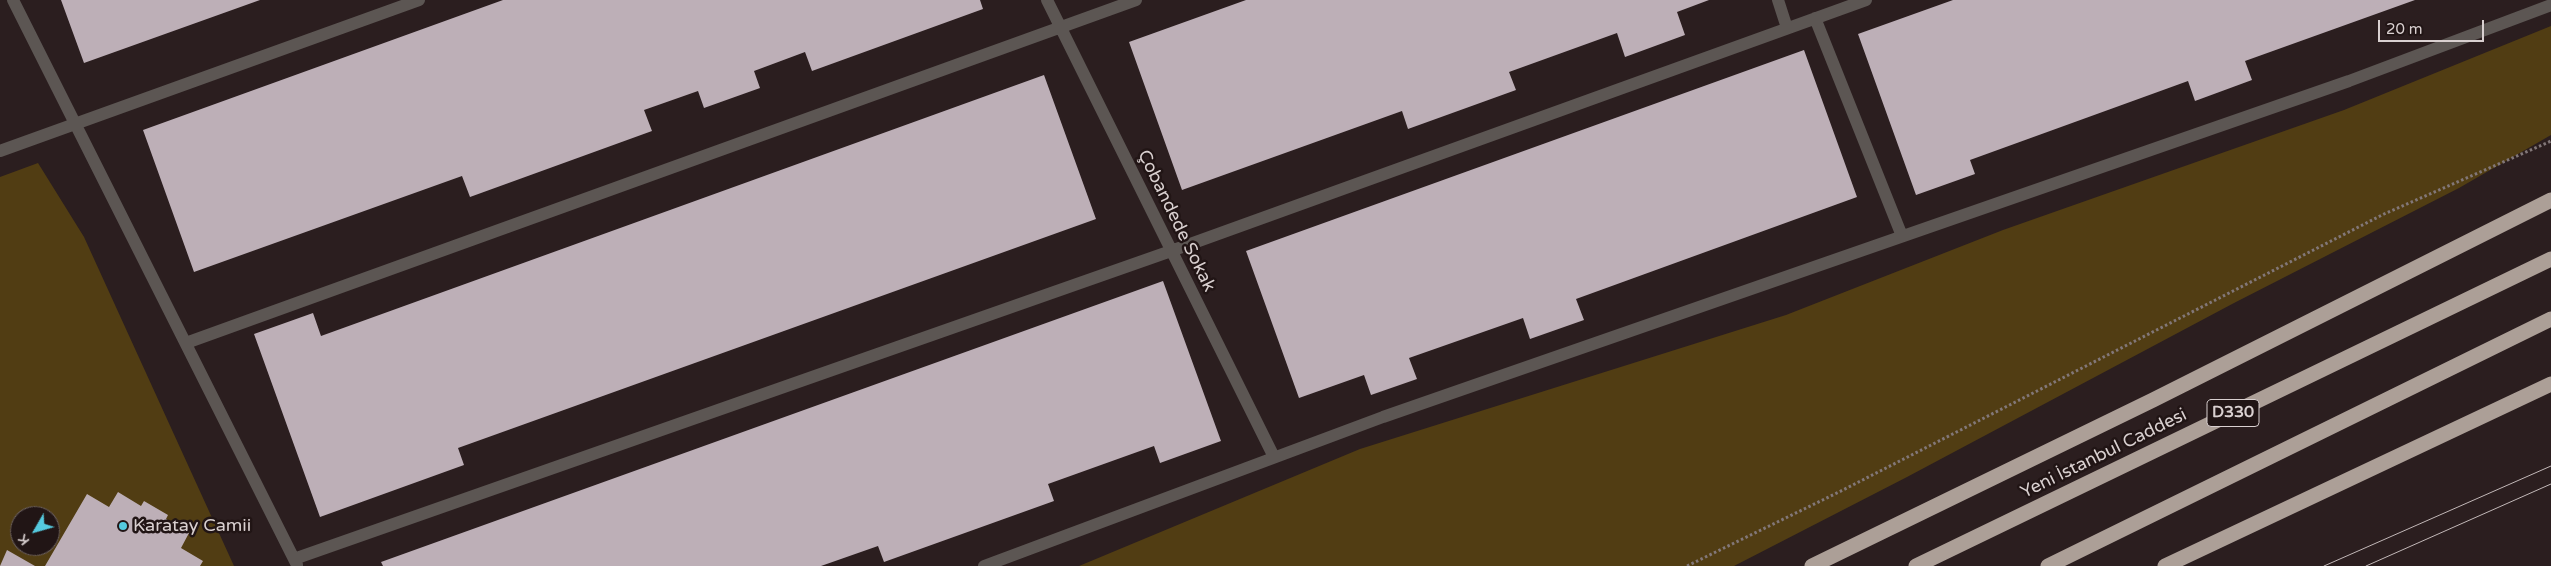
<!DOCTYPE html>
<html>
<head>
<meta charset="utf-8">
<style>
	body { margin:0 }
	#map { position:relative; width:2551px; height:566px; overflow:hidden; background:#2b1e1f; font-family:"Varela Round",sans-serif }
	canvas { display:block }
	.north { position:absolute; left:10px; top:506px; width:50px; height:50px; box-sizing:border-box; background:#211515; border:1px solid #6b6060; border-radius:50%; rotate:232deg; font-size:14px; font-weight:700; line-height:20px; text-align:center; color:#d9d0d0 }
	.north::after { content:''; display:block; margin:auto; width:18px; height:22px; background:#55cadf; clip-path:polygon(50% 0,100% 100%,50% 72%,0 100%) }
	.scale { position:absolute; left:2378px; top:20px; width:106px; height:22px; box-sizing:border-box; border:2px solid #d9d0d0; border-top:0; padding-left:6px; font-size:15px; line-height:18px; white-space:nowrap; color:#d9d0d0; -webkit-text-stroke:4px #211515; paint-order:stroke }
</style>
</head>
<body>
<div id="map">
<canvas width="2551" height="566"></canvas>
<div class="north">K</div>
<div class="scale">20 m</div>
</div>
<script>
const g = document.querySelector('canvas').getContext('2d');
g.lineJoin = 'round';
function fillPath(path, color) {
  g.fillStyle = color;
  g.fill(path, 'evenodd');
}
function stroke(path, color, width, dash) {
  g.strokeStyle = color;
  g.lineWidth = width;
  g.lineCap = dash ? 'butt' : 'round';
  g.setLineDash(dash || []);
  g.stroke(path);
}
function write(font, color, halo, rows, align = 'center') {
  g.font = font + ' "Varela Round",sans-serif';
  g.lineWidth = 5;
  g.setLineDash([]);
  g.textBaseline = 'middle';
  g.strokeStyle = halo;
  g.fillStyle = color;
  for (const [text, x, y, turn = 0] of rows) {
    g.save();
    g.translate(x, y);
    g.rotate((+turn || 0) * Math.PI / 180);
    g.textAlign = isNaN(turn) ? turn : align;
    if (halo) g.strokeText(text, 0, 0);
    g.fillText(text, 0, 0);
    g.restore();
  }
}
const green = new Path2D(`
	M2551,26V135L2459,188L2234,303L1907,477L1734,566H1079L1360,449L1786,315L2003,230L2344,110Z
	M38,163L84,237L234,566H0V177ZM20,516H50V546H20Z`);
const building = new Path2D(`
	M61,0H260L84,63Z
	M503,0H980L983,9L812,71L805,52L754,71L760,88L704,108L698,91L644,110L652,131L470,197L462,176L194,272L143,130Z
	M1246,0H1709L1677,12L1685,35L1625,57L1617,33L1509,72L1516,90L1408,129L1402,111L1182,190L1129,42Z
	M1953,0H2415L2245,61L2252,80L2195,101L2188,81L1970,160L1975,174L1916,195L1858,34Z
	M1804,50L1857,197L1576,299L1584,320L1530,339L1523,318L1409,358L1417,379L1371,395L1364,375L1299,398L1246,251Z
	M1044,75L1096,219L458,448L464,465L320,517L254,334L313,313L321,336Z
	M1163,281L1221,441L1160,463L1154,446L1048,484L1054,501L884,562L878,546L821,566H383L381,562Z
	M118,492L141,506L144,501L168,515L166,519L189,533L181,548L203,561L200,566H45L87,494L109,507Z
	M7,550L35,566H0Z`);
const path = new Path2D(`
	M1687,566L1839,492L2384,214L2551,141`);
const minor = new Path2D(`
	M13,0L297,565
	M1047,0L1274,457
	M1778,0L1787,28
	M1815,18L1902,236
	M0,151L419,0
	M186,343L1136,0
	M294,559L1171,251L1866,0
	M984,566L1383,417L2349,81L2551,5`);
const highway = new Path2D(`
	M1812,566L2153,400L2551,200
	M1916,566L2551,259
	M2048,566L2551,319
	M2165,566L2551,384`);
const tram = new Path2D(`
	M2324,566L2551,466
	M2366,566L2551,484`);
const markers = [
	[123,526,5,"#55cadf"]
];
const shields = [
	[2233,413,52]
];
const shieldNames = [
	["D330",2233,413]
];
const streetNames = [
	["Çobandede Sokak",1176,221,64],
	["Yeni İstanbul Caddesi",2104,454,-26]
];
const poiNames = [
	["Karatay Camii",133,526]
];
fillPath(green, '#513d13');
fillPath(building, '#bdafb7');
stroke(path, '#827778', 3, [2.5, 2.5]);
stroke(minor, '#5c5653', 12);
stroke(highway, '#ac9f97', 15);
stroke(tram, '#c2b8b8', 1);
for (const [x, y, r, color] of markers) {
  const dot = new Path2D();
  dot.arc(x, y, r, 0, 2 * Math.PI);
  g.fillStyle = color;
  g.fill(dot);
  stroke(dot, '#211515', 2);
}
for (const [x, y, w] of shields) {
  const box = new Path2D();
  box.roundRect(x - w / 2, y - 13.5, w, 27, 4);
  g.fillStyle = '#211515';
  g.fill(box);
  stroke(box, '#d9d0d0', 1);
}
write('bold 16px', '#d9d0d0', null, shieldNames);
write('18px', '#d9d0d0', '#211515', streetNames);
write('18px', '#d9d0d0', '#211515', poiNames, 'left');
</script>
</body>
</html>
